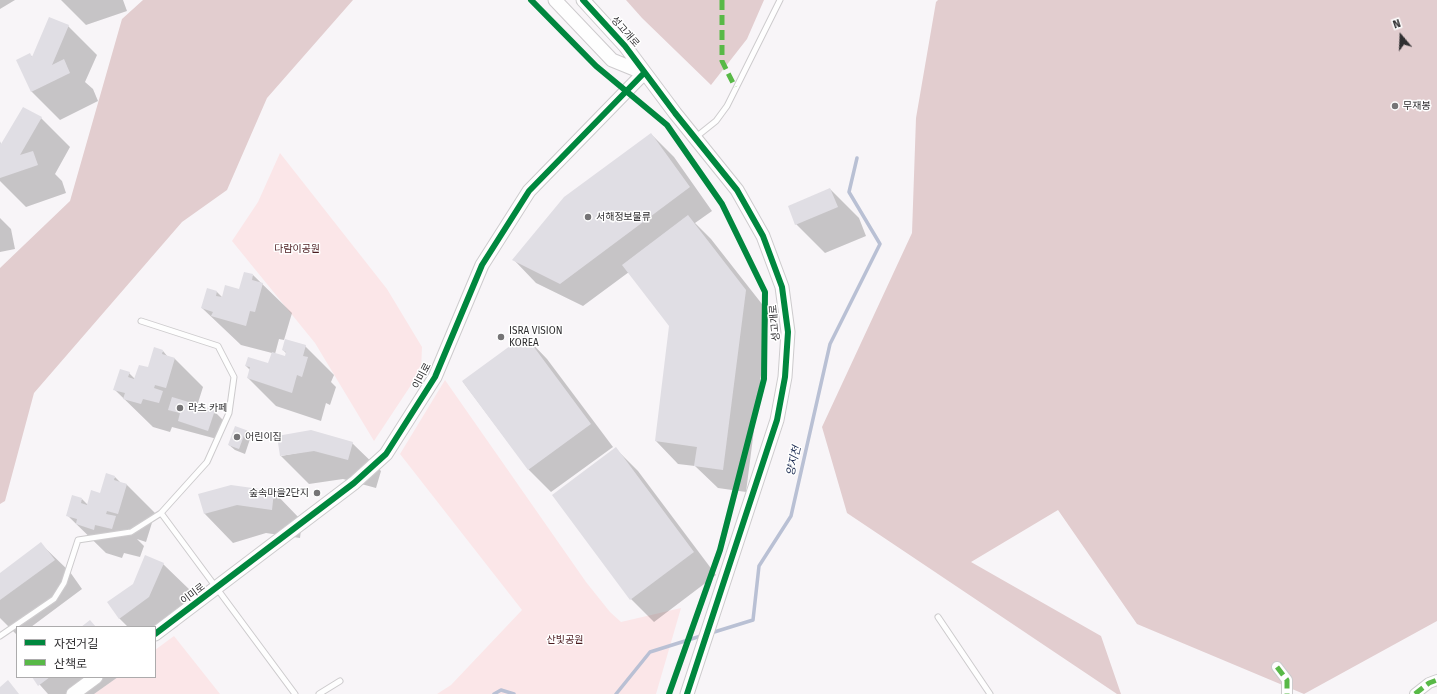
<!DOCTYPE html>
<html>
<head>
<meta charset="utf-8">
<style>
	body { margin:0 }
	#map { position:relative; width:1437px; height:694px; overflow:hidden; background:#f8f5f8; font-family:"Fira Sans","Noto Sans KR",sans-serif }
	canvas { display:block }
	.legend { position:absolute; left:16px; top:626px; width:140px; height:52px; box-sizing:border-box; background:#fff; border:1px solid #acabac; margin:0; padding:5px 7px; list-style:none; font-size:12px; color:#2f2e30 }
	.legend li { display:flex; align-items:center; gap:8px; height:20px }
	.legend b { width:20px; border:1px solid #acabac }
	.north { position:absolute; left:1381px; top:16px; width:40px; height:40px; -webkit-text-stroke:3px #fff; paint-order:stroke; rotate:341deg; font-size:11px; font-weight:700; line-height:16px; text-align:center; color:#2f2e30 }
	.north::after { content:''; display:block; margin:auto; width:14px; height:18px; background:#2f2e30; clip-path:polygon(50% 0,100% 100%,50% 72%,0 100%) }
</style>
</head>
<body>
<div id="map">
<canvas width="1437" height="694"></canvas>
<ul class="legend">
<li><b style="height:5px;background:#00873e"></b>자전거길</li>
<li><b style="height:5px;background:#58b947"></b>산책로</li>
</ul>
<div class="north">N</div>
</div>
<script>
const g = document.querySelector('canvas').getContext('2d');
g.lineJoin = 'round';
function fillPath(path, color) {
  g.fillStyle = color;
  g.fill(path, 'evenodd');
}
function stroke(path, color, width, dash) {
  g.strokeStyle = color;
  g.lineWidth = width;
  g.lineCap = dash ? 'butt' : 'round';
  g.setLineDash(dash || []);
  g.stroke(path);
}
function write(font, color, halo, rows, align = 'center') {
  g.font = font + ' "Fira Sans","Noto Sans KR",sans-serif';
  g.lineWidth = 3;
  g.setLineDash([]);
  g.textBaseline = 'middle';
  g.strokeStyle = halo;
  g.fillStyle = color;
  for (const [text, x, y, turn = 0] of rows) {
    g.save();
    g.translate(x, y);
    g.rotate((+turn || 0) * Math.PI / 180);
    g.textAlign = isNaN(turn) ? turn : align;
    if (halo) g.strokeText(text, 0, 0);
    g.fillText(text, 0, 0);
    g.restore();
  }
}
const green = new Path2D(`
	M280,153L387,289L422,347L421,370L374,441L315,343L232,241L258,202Z
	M445,380L586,582L610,612L621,622L681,608L656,694H437L451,685L522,610L400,454Z
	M174,636L220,694H94L118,677H155V650Z`);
const forest = new Path2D(`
	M143,0H353L267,98L227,190L182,222L34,393L5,501L0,504V268L70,201L122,19Z
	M626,0H764L747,39L711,85L642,18Z
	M938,0H1437V621L1304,694L1137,624L1058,510L971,562L1101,636L1121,694H1117L847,513L822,427L912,233L916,118L936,2Z`);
const shadow = new Path2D(`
	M0,0H15L0,9Z
	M61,0H123L127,11L86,25Z
	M68,26L97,55L85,82L93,89L98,101L60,120L31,91L30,55L33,57Z
	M41,118L70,147L55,174L62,181L66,193L26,207L0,181V142L2,145Z
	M651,134L674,157L712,211L695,223L711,239L769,313L746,492L718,488L695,466L678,464L656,441L670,325L629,272L583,306L536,283L514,260Z
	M830,189L859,218L866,236L825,253L796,224Z
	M0,218L11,229L15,249L0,252Z
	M253,275L292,313L284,340L279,339L275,354L286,357L287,354L283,350L305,346L334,375L331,382L336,387L330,405L326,403L321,421L276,406L248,378L250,370L246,366L269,364L272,353L241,345L202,308L208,289L217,292L223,298L240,291Z
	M525,336L547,359L613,447L551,492L529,470L463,382Z
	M163,351L168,357L174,358L203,387L197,406L214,411L223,420L217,439L172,427L170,432L153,427L115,390L129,373L135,379L149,368Z
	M246,430L251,436L245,454L235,450L229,445Z
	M352,443L381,471L376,488L343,479L309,484L281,456Z
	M615,448L638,471L716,575L654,622L631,599Z
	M115,477L121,483L126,484L155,513L146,542L137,539L144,546L140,557L124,553L122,558L106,553L67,515L82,499L88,505L101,494Z
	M274,492L302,521L300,538L266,533L233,543L205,514L199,495Z
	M41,544L70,572L82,589L31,627H17V635L0,618V574Z
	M163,564L192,592L178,626L155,642V627H128L119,618Z
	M33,677H118L94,694H48Z`);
const stream = new Path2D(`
	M711,633L753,620L759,566L791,516L830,344L880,244L849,192L857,158
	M494,694L501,690L514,694
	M616,694L650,652L704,635`);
const building = new Path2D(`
	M49,17L69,25L52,65L64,59L70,73L31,92L16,60L30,53L32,57Z
	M23,107L42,117L20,155L33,151L38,165L0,178V141L1,144Z
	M651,133L690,187L560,284L512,260L564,197Z
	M830,188L838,207L795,225L788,206Z
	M688,215L746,290L723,470L694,466L697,447L655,441L669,326L622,265Z
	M244,272L253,274L252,280L263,283L255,312L250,311L246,326L211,316L213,312L201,308L207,288L217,291L216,296L222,297L225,285L239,289Z
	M525,335L591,424L528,470L462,381Z
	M285,339L306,345L303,356L308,357L302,377L297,375L292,393L247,378L250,367L245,366L248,357L268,363L272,352L285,356L286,352L282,350Z
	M154,347L163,350L162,354L175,358L166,388L155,385L154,388L163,391L159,403L143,399L141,404L123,399L125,393L113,390L120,369L130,372L128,377L134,379L139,365L148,367Z
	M172,397L215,410L208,431L178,421L180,413L168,410Z
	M235,426L246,430L239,449L228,445Z
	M311,430L353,442L348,460L314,451L280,456L277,436Z
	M616,447L694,552L630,600L552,495Z
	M106,473L115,476L114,480L127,484L118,514L107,511L106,514L116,516L112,529L95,525L94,530L76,524L77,519L66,516L72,495L82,498L81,503L87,505L91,490L100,493Z
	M231,485L274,491L272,510L237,505L204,514L198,494Z
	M41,542L55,560L0,600V573Z
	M145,555L164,563L149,597L119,619L107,602L133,584Z
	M90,620L96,627H81Z
	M32,677H50L38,686Z
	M8,680L19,694H0V687Z`);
const service = new Path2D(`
	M696,137L716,121L727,106L780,0
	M141,321L218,346L234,377L229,413L207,462L161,513L295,694
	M938,617L990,694
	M0,636L54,599L64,583L78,540L131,532L161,513
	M319,694L340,681`);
const minor = new Path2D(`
	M1277,667L1287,680V694
	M1415,694L1429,683L1437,680`);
const tertiary = new Path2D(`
	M555,0L612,60L644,73
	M583,0L625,46L675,113L737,190L763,236L782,287L788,332L785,377L777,420L687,694
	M155,634L354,483L386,454L435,377L482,265L529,191L644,73
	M73,694L96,677`);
const quiet = new Path2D(`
	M722,0V61L735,87
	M1277,667L1287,680V694
	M1415,694L1429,683L1437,680`);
const cycleway = new Path2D(`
	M531,0L596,66L667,125L722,204L765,292L764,379L720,550L669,694
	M583,0L625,46L675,113L737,190L763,236L782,287L788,332L785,377L777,420L687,694
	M155,634L354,483L386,454L435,377L482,265L529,191L644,73`);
const markers = [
	[1395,106,4,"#757476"],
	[588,217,4,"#757476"],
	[501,337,4,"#757476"],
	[180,408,4,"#757476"],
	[237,437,4,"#757476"],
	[317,493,4,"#757476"]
];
const streetNames = [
	["성고개로",625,32,49],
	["성고개로",775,323,-95],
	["이미로",422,376,-62],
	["이미로",193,594,-37]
];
const poiNames = [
	["무재봉",1403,106],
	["서해정보물류",596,217],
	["ISRA VISION",509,331],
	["KOREA",509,343],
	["라츠 카페",188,408],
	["어린이집",245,437],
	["숲속마을2단지",309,493,"right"]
];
const parkNames = [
	["다람이공원",297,249],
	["산빛공원",565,640]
];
const waterNames = [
	["양지천",794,461,-77]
];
fillPath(green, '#fbe6e8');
fillPath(forest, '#e2cdcf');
fillPath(shadow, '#0003');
stroke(stream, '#b9c0d4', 3.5);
fillPath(building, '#e0dee4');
stroke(service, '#cdcbcd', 7);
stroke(minor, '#cdcbcd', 12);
stroke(tertiary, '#cdcbcd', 15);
stroke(service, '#fefefe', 5);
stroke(minor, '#fefefe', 10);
stroke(tertiary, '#fefefe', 13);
stroke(quiet, '#58b947', 5, [10, 5]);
stroke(cycleway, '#00873e', 6);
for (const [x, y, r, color] of markers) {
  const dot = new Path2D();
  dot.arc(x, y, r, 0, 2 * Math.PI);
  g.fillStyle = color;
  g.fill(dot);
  stroke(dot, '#fff', 1.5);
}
write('10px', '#2f2e30', '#fff', streetNames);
write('10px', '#2f2e30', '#fff', poiNames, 'left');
write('10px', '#4b1c20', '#fff', parkNames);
write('italic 11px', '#1e2d53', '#fff', waterNames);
</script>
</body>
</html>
